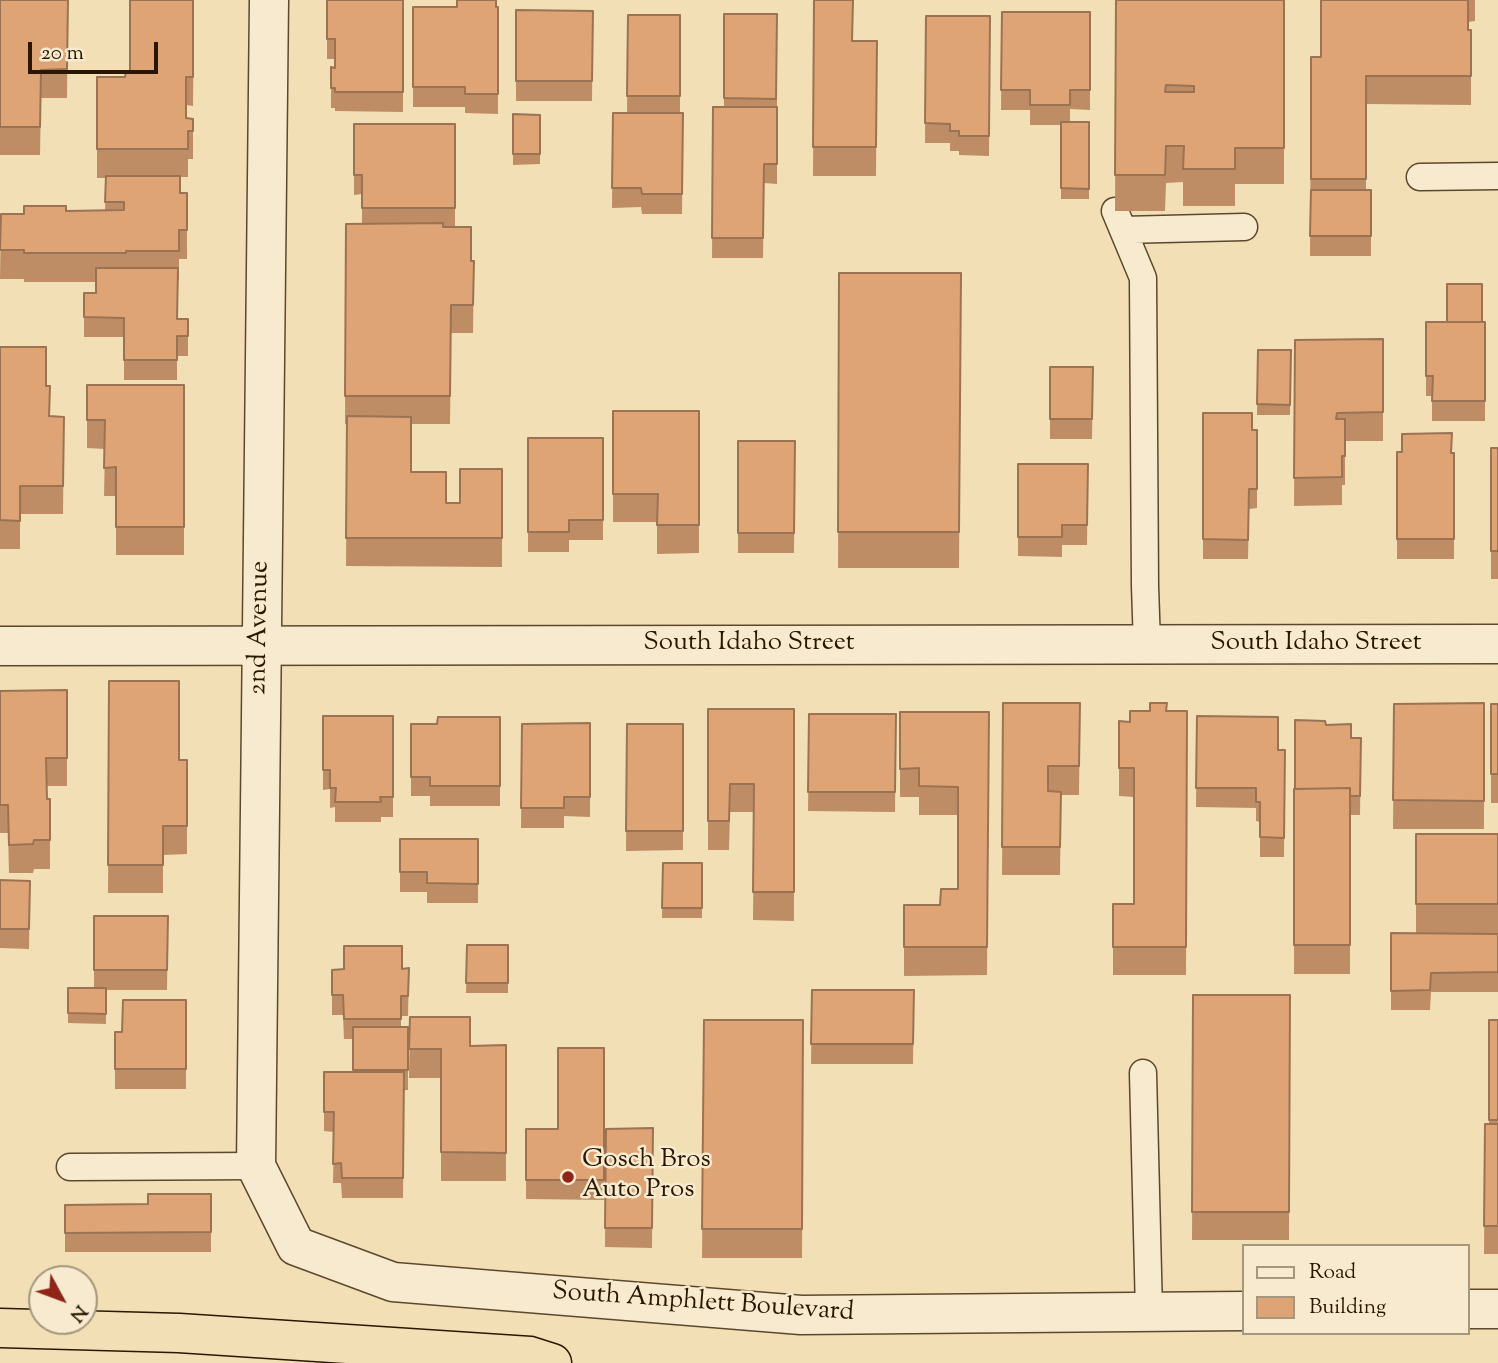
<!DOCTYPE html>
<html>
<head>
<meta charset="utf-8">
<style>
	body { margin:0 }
	#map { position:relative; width:1498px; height:1363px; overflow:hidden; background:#f2dfb5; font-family:"Sorts Mill Goudy",serif }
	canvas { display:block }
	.legend { position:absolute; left:1242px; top:1244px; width:228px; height:91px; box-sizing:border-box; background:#f7eacf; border:2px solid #a5967c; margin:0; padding:9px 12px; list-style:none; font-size:21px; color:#2a1700 }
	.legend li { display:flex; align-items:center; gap:14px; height:35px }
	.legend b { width:35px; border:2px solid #a5967c }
	.north { position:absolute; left:28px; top:1265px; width:70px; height:70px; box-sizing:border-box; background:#f7eacf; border:2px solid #a5967c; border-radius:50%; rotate:131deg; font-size:19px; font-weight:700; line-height:28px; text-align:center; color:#2a1700 }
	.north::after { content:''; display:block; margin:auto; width:24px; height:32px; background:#8f2418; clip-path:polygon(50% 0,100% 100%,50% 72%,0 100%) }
	.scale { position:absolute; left:28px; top:42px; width:130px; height:32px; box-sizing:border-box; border:4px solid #2a1700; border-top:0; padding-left:9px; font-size:21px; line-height:24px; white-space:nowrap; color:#2a1700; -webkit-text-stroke:5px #f7eacf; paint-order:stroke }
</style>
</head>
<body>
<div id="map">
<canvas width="1498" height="1363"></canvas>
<ul class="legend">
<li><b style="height:9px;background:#f7eacf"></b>Road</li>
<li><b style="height:19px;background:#dea476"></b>Building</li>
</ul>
<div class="north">N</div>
<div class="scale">20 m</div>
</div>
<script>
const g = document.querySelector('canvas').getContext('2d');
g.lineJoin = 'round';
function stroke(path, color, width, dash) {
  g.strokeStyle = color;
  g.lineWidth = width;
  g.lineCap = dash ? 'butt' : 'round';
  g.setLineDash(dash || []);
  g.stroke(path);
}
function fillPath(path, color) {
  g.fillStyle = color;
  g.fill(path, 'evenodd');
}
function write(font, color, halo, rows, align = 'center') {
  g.font = font + ' "Sorts Mill Goudy",serif';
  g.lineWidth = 5;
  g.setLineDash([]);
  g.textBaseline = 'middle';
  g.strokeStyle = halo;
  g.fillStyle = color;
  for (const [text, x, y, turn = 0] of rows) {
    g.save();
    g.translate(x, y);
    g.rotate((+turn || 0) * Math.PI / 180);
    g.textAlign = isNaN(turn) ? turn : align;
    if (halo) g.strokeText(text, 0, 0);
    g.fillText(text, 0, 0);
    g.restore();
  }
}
const service = new Path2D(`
	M1420,177L1498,176
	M1115,211L1143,278L1145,586L1147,645
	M1123,230L1244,227
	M1143,1073L1149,1312
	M70,1167L256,1166`);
const minor = new Path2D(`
	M0,646L1498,644`);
const tertiary = new Path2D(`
	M269,0L256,1166L296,1246L393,1282L801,1315L1244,1311
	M1468,1309H1498`);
const motorway = new Path2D(`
	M0,1328L179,1333L530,1356L552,1363`);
const wall = new Path2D(`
	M0,0H68L67,98H41L40,155H0Z
	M194,0L193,106L186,105V118L193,119V159H188V177H180V193H187V259H179V280H178V319H188V356H177V380H124V337H84V293H96V282H24V279H0L1,214H24L66,211L105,210L106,178H97V77H125Z
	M327,0H403V112L335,111V108H331V67L335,68V59H327Z
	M814,0L853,41H877L876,176H813Z
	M1116,0H1284V184H1235V206H1183V182L1166,183L1165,211H1115Z
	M1321,0H1475V21L1468,22V30H1471V105L1366,104V190H1371V256H1310L1311,57H1321Z
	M413,7H498V114L465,113V107H413Z
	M516,10L593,11L592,101H516Z
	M1002,12H1090V110L1070,109V122H1089V199H1061V125H1030V110H1001Z
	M724,14H777V184L764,183L763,258H712L713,107H724Z
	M628,15H680V113H683L682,214H642L641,207L612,208L613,113H627Z
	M926,16H990L989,156L959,155V151H950V143H925Z
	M513,114L540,115V164L513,165Z
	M354,124H455V227L471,261H474L473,333H451L450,424H411V472L446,503H460L502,469V567L346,566L347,424H345L346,224H362V194L354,195Z
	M839,273H961L959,568H838Z
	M1426,322H1485V421H1432V396H1426Z
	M1383,339V441H1345V485H1342V505L1294,506L1295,340Z
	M0,347L46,386L50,416L64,417L63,514H20V549H0Z
	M1258,350H1291L1290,415H1257Z
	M1050,367H1093L1092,439H1050Z
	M87,385H184V555H116V496H104L105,449L87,448Z
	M613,411H699V553L657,554V522H613Z
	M1203,413L1252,430H1257V508L1249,509L1248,559H1203Z
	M528,438H603V540H569V552H528Z
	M738,441H795L794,553H738Z
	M1491,448H1498V579H1491Z
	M1397,452L1454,453V559H1397Z
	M1018,464H1088L1087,545H1062V557L1018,556Z
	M109,681L179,760H187V854L163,855V893H108Z
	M67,690V786H47V799H50V869H34L33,873H9L8,833H0V691Z
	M1003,703H1080L1079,795H1061L1060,875H1002Z
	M1484,703V829H1393L1394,704Z
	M1491,704H1498V803H1491Z
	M708,709H794V921L753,920L754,812H730L729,850H708Z
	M1167,711H1187L1186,975H1113V904H1134V797L1119,796V721L1130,722Z
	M900,712H989L987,975L904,976V905H940L958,889V815H919V797H900Z
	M809,714H896L895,812L808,811Z
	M323,716H393V817H381V822H335V807L330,808V789L323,790Z
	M1197,716L1278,750H1285L1284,857H1260V822L1256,821V808L1196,807Z
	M500,717V806H430V796H411V724H437Z
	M590,723V817L564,816V828H521L522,724Z
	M627,724H683V850L626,851Z
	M1326,725L1351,738H1361L1360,815H1350V974H1294V789Z
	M1416,834H1498V992H1431L1430,1010H1391V933H1416Z
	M400,839H478V903H427V892H400Z
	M663,863H702V918H662Z
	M0,880L30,881L29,949L0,948Z
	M94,916H168L167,990H106V1024L68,1023V988H94Z
	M467,945H508V993H466Z
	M409,968L408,1016H401V1027H408V1090H404L403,1198H342L341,1183H333L334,1132L324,1131V1072H353V1039H344L343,1015H332V970Z
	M812,990H914L913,1064H811Z
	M1193,995H1290L1289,1240H1192Z
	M186,1000V1089H115V1032H122Z
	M410,1017L470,1046L506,1045V1181H441V1078H409Z
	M704,1020H803L802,1258H702Z
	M1489,1020H1498V1254H1484L1485,1124H1489Z
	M604,1048V1200L526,1199V1129H558Z
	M653,1128L652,1248L605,1247L606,1129Z
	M211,1194V1252H65V1205L148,1204Z`);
const building = new Path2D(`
	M0,0H68L67,69L41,70L40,127H0Z
	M130,0H193V77H186V118L193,119V131H188V149H97V77H125L126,71H130Z
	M327,0H403V92H335V88H331V67L335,68V39H327Z
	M457,0H496V7H498V94H465V87H413V7H457Z
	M814,0H853L852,41H877L876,147H813Z
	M1116,0H1284V148H1235V169H1183L1184,146H1166L1165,175H1115ZM1166,85L1194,86V92H1165Z
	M1321,0H1468V30H1471V76H1366V179H1311V57H1321Z
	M516,10L593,11L592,81H516Z
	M1002,12H1090V90H1070V105H1030V90H1001Z
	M724,14H777L776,99L724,98Z
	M628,15H680V96H627Z
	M926,16H990L989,136H959V131H950V124L925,123Z
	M713,107H777V164H764L763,238H712Z
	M613,113H683L682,194H642L641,188H612Z
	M513,114L540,115V154H513Z
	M1061,122H1089V189L1061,188Z
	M354,124H455V208H362V175H354Z
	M106,176H180V193H187V230H179V251H126V253H24V250H0L1,214H24V206H66V211L124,210V202H105Z
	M1311,190H1371V236H1310Z
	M443,223V227H471V261H474L473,305H451L450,396H345L346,224Z
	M96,268H178L177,319H188V336H177V360H124V318L84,317V293H96Z
	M839,273H961L959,532H838Z
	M1447,284H1482V322H1447Z
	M1426,322H1485V401H1432L1433,376H1426Z
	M1383,339V412L1337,413L1336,419H1345V456H1342V477L1294,478L1295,340Z
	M0,347H46V386H50L49,416L64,417L63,486H20V521L0,520Z
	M1258,350H1291L1290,405L1257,404Z
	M1050,367H1093L1092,419H1050Z
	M87,385H184V527H116V467L104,468L105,420H87Z
	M613,411H699V525H657L658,494H613Z
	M1203,413H1252V430H1257V489H1249L1248,540L1203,539Z
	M347,416L411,417V472H446V503H460V469H502V538H346Z
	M1452,433L1451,453H1454V539H1397V452H1402V434Z
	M528,438H603V520H569V532H528Z
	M738,441H795L794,533H738Z
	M1491,448H1498V551H1491Z
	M1018,464H1088L1087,525H1062V537H1018Z
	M109,681H179V760H187V826H163V865H108Z
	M67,690V758H46L47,799H50V840H34L33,844L9,845L8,805H0V691Z
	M1003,703H1080L1079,766H1048V791L1061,792L1060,847H1002Z
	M1150,703H1167L1166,711H1187L1186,947H1113V904H1134V768H1119V721L1130,722V711H1150Z
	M1484,703V801L1393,800L1394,704Z
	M1491,704H1498V774H1491Z
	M708,709H794V892H753L754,784H730L729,821H708Z
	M900,712H989L987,947H904V905H940L941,889H958V787L919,786V768L900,769Z
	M809,714H896L895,792H808Z
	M323,716H393V797H380L381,802H335L336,788H330V770H323Z
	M1197,716L1278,717V750H1285L1284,838L1260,837V802H1256V788H1196Z
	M438,717H500V786H430V777H411V724H437Z
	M1295,720L1325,721L1326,725L1351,724V738H1361L1360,796H1350V788L1295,789Z
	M590,723V797H564V808H521L522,724Z
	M627,724H683V831H626Z
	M1350,788V945H1294V789Z
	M1416,834H1498V904H1416Z
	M400,839H478V884L427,883V872H400Z
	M663,863H702V908H662Z
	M0,880L30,881L29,929H0Z
	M94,916H168L167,970H94Z
	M1391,933L1498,934V972L1431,973L1430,990L1391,991Z
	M467,945H508V983H466Z
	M344,946H402V969L409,968L408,996H401V1019H344L343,995H332V970L344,969Z
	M68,988H106V1014L68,1013Z
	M812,990H914L913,1044H811Z
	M1193,995H1290L1289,1212H1192Z
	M123,1000H186V1069H115V1032H122Z
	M410,1017H470V1046L506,1045V1153L441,1152V1049H409Z
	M704,1020H803L802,1229H702Z
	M1489,1020H1498V1120H1489Z
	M353,1027H408V1070H353Z
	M558,1048H604V1180H526V1129H558Z
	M324,1072H404L403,1178H342L341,1163L333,1164L334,1112H324Z
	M1485,1124H1498V1226H1484Z
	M653,1128L652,1228H605L606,1129Z
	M148,1194H211V1232L65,1233V1205L148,1204Z`);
const markers = [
	[568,1177,7,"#8f2418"]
];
const streetNames = [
	["2nd Avenue",261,628,-89],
	["South Idaho Street",749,645],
	["South Idaho Street",1316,645],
	["South Amphlett Boulevard",703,1304,4]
];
const poiNames = [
	["Gosch Bros",582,1162],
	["Auto Pros",582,1192]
];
stroke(service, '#5c492d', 29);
stroke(minor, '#5c492d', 41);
stroke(tertiary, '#5c492d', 41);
stroke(motorway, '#2a1700', 41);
stroke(service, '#f7eacf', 26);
stroke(minor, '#f7eacf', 38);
stroke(tertiary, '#f7eacf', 38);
stroke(motorway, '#f2dfb5', 38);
fillPath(wall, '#bf8d65');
fillPath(building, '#dea476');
stroke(building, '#9b7353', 2);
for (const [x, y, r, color] of markers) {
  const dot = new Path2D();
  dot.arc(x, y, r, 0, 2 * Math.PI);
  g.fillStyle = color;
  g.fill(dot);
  stroke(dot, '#f7eacf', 2.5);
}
write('26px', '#2a1700', '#f7eacf', streetNames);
write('26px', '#2a1700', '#f7eacf', poiNames, 'left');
</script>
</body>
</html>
